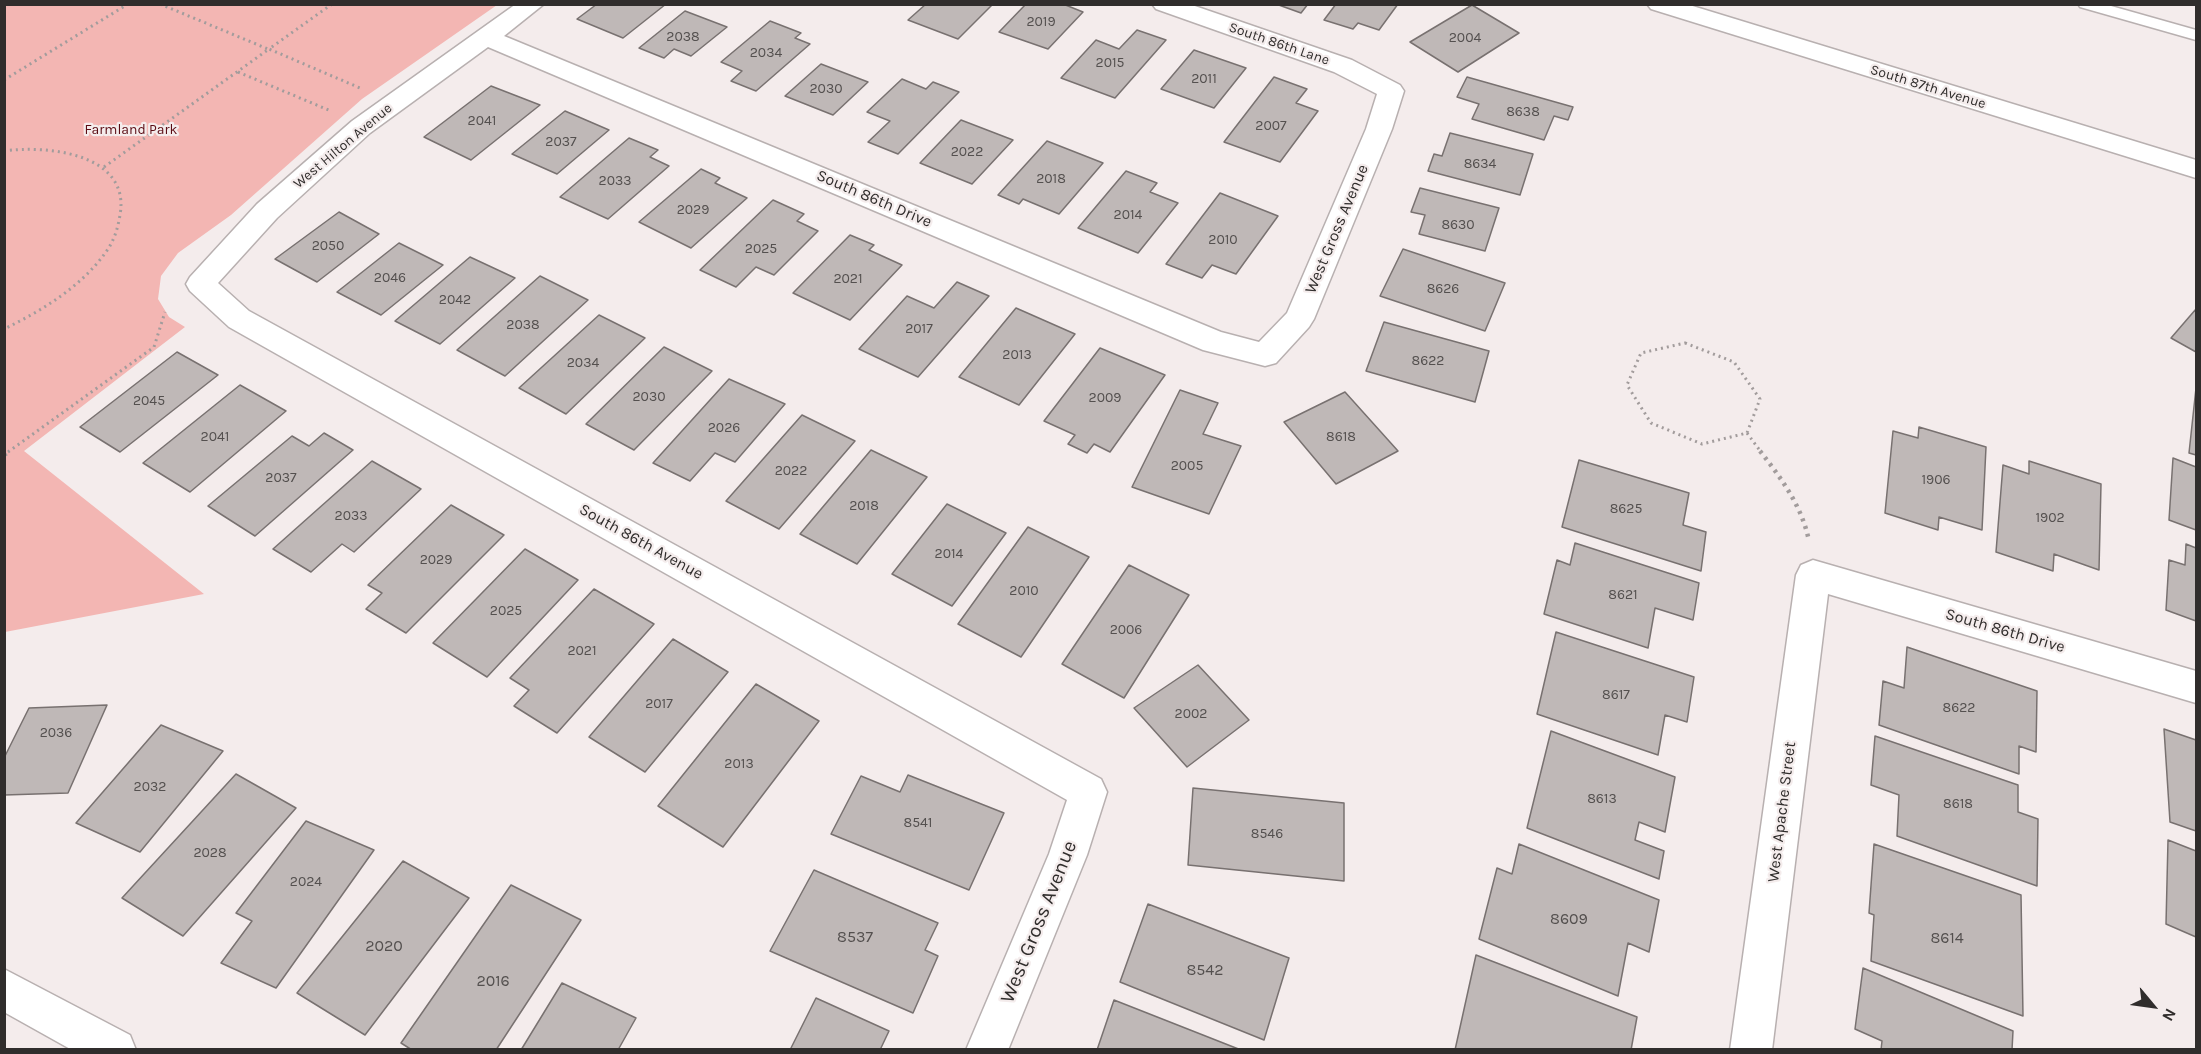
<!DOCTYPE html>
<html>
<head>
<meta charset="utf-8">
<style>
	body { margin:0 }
	#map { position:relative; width:2201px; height:1054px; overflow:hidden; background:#f4ecec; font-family:Karla,sans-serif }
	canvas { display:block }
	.frame { position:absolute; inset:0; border:6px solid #302d2c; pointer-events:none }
	.north { position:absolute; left:2123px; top:976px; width:60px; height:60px; -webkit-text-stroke:4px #f4ecec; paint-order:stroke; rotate:119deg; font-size:16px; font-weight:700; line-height:24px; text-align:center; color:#302d2c }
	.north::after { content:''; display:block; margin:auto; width:21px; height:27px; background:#302d2c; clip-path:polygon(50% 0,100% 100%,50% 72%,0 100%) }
</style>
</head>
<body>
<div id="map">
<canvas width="2201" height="1054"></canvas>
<div class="frame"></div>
<div class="north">N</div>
</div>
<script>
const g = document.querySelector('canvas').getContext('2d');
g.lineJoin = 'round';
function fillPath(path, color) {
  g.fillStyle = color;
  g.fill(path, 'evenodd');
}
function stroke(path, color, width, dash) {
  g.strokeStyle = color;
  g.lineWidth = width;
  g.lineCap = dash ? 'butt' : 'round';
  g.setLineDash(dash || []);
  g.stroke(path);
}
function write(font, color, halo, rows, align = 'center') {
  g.font = font + ' Karla,sans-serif';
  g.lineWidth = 4.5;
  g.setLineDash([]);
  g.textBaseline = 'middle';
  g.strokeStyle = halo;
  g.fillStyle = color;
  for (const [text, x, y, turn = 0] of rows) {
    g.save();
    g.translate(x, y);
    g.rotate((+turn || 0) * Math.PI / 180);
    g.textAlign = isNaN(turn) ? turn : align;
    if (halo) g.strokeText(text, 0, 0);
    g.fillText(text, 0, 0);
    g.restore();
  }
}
const green = new Path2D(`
	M5,4L497,5L362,99L231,215L178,253L161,276L158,299L169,317L185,327L24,451L204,594L5,632Z`);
const building = new Path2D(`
	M597,4H666L623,38L577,19Z
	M926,4H993L958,39L908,20Z
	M1026,4H1063L1083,12L1048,49L999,32Z
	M1276,4H1308L1301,13Z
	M1336,4H1398L1379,30L1358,23L1353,29L1324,20Z
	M1472,5L1519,33L1458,72L1410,42Z
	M685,11L727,27L691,56L674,49L664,58L639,48Z
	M770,21L801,33L795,38L810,44L756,91L731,81L742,71L721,62Z
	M1137,30L1166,40L1115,98L1061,78L1096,40L1119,49Z
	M1194,50L1246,68L1214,108L1161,89Z
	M821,64L868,82L833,115L785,96Z
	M1274,77L1307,89L1296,103L1318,111L1280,162L1224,142Z
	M1467,77L1573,107L1568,120L1554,116L1544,140L1472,119L1479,104L1457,97Z
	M902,79L926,89L933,82L959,92L898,154L868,142L890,121L867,112Z
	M491,86L540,105L471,160L424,137Z
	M565,111L609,130L557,174L512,154Z
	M961,120L1013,140L972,184L920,163Z
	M1450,133L1533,154L1520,195L1428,171L1434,154L1442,156Z
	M629,138L658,150L650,157L669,166L608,219L560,197Z
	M1047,141L1103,163L1059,214L1023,199L1019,204L998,195Z
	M701,169L720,178L715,183L747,198L691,248L639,222Z
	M1126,171L1157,183L1150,192L1178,203L1138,253L1078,228Z
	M1420,188L1499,208L1485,251L1419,234L1425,215L1411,212Z
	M1220,193L1278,216L1236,274L1212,265L1202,278L1166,264Z
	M773,200L804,214L797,221L818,231L774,275L756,267L736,287L700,270Z
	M339,212L379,234L317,282L275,259Z
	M850,235L874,245L869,250L902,265L850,320L793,293Z
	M399,243L443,265L381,315L337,292Z
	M1403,249L1505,283L1485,331L1380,296Z
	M470,257L515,278L440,344L395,321Z
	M540,276L588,300L505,376L457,350Z
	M957,282L989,296L918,377L859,349L907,296L934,308Z
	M1016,308L1075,334L1019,405L959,377Z
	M2196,309V352L2171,338Z
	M599,315L645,338L566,414L519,388Z
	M1384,322L1489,351L1475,402L1366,371Z
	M664,347L712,371L634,450L586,424Z
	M1100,348L1165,375L1110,452L1094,444L1087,453L1068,444L1075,435L1044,421Z
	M177,352L218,375L120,452L80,427Z
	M729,379L785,404L735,462L715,453L690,481L653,463Z
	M240,385L286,411L190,492L143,463Z
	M2196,388V455L2189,453Z
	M1180,390L1218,403L1203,434L1241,446L1209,514L1132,487Z
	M1345,392L1398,451L1336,484L1284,422Z
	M802,415L855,441L779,529L726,501Z
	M1919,427L1986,447L1982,530L1939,517L1938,530L1885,513L1893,431L1918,438Z
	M324,433L353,450L255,536L208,506L292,436L309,446Z
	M871,450L927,477L857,564L800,534Z
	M2173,458L2196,467V530L2169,520Z
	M1579,460L1689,493L1683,525L1706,532L1701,571L1562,527Z
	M372,461L421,489L354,552L342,544L311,572L273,549Z
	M2029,461L2101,484L2099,570L2054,554L2053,571L1996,552L2003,465L2029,474Z
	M947,504L1006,533L952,606L892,574Z
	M451,505L504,535L406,633L366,609L382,593L368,585Z
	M1028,527L1089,557L1021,657L958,624Z
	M1575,543L1699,583L1693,620L1655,608L1648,648L1544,614L1557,560L1570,565Z
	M2186,544L2196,548V621L2166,610L2169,560L2185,565Z
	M525,549L578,580L487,677L433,643Z
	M1129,565L1189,595L1124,698L1062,664Z
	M594,589L654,624L557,733L514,706L529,690L510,678Z
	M1556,632L1694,677L1687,722L1665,715L1658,755L1537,714Z
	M673,639L728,672L645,772L589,737Z
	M1907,647L2037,691L2036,752L2019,746V774L1879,725L1883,681L1904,688Z
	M1198,665L1249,720L1187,767L1134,708Z
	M756,684L819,721L723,847L658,806Z
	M107,705L68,793L4,795V758L29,708Z
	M161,725L223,751L140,852L76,823Z
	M2164,729L2196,740V831L2170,822Z
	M1551,731L1675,777L1665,832L1639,822L1635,840L1664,851L1659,879L1527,828Z
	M1875,736L2018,785V812L2038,819L2037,886L1897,836L1899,795L1871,785Z
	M236,774L296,808L183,936L122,898Z
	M908,775L1004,813L969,890L831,834L861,776L900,792Z
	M1193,788L1344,803V881L1188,865Z
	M306,821L374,850L276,988L221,963L252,921L236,913Z
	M2168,840L2196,851V937L2166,924Z
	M1519,844L1659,900L1649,952L1628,943L1618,996L1479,939L1497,868L1512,874Z
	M1874,844L2021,895L2023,1016L1871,961L1874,915L1869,913Z
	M403,861L469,898L365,1035L297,993Z
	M814,870L938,923L925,950L938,956L913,1013L770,951Z
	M511,885L581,920L496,1050H412L401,1043Z
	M1148,904L1289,958L1264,1040L1120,982Z
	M1476,955L1637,1017L1631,1050H1455Z
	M1863,968L2013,1031L2012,1050H1881L1882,1041L1855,1029Z
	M562,983L636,1018L618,1050H521Z
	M816,998L889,1031L880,1050H790Z
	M1114,1000L1241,1050H1097Z`);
const pathFar1 = new Path2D(`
	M160,4L268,49
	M332,4L269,49L360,88
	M238,72L331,111
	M4,80L128,4
	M4,151C46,145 131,153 120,215C118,227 115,238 108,249C83,286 43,310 4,329
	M104,167L269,49
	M1685,343L1734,362L1760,399L1747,433L1702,444L1651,423L1627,385L1641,353Z
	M1747,433L1761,452
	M8,452L154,347L165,312`);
const path = new Path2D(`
	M1760,451C1781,478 1802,506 1809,541
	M4,455L10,451`);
const lane = new Path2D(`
	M2078,4H2104L2196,30V40L2080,7Z`);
const street = new Path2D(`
	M516,4H544L504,36L1221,332L1259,342L1287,313L1366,129L1377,94L1334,72L1156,9L1152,4H1189L1352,60L1400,85L1404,91L1392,129L1314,319L1309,327L1276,363L1265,366L1203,350L488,47L370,133L277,218L218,283L249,311L1101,779L1107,792L1087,855L1008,1050H966L1049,854L1067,800L229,327L190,291L186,284L190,277L257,204L352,121Z
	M1813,560L2196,671V703L1828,594L1772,1050H1730L1796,575L1801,565Z
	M4,969L130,1035L136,1050H72L4,1012Z`);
const secondary = new Path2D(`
	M1647,4H1686L2196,160V178L1651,9Z`);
const numberNames = [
	["2019",1041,22],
	["2038",683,37],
	["2004",1465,38],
	["2034",766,53],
	["2015",1110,63],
	["2011",1204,79],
	["2030",826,89],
	["8638",1523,112],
	["2041",482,121],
	["2007",1271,126],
	["2037",561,142],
	["2022",967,152],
	["8634",1480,164],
	["2018",1051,179],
	["2033",615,181],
	["2029",693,210],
	["2014",1128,215],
	["8630",1458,225],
	["2010",1223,240],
	["2050",328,246],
	["2025",761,249],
	["2046",390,278],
	["2021",848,279],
	["8626",1443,289],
	["2042",455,300],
	["2038",523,325],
	["2017",919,329],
	["2013",1017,355],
	["8622",1428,361],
	["2034",583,363],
	["2030",649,397],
	["2009",1105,398],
	["2045",149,401],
	["2026",724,428],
	["2041",215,437],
	["8618",1341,437],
	["2005",1187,466],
	["2022",791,471],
	["2037",281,478],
	["1906",1936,480],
	["2018",864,506],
	["8625",1626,509],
	["2033",351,516],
	["1902",2050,518],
	["2014",949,554],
	["2029",436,560],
	["2010",1024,591],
	["8621",1623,595],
	["2025",506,611],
	["2006",1126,630],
	["2021",582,651],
	["8617",1616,695],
	["2017",659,704],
	["8622",1959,708],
	["2002",1191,714],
	["2036",56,733],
	["2013",739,764],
	["2032",150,787],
	["8613",1602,799],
	["8618",1958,804],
	["8541",918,823],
	["8546",1267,834],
	["2028",210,853],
	["2024",306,882]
];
const farStreetnames = [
	["South 86th Lane",1279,44,19],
	["South 87th Avenue",1928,87,17],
	["West Hilton Avenue",343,146,-40]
];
const farParknames = [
	["Farmland Park",131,130]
];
const streetNames = [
	["South 86th Drive",874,199,23],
	["West Gross Avenue",1337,229,-67],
	["South 86th Avenue",641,542,29],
	["South 86th Drive",2005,631,16],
	["West Apache Street",1782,812,-83]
];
const nearNumbernames = [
	["8609",1569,919],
	["8537",855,937],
	["8614",1947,938],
	["2020",384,946],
	["8542",1205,970],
	["2016",493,981]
];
const nearStreetnames = [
	["West Gross Avenue",1039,922,-68]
];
fillPath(green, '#f3b6b3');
fillPath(building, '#bfb8b7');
stroke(building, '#787170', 1.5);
stroke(lane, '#b8b0b0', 3);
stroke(street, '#b8b0b0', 3);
stroke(secondary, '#b8b0b0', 3);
stroke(pathFar1, '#a29c9c', 3, [2, 4]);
stroke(path, '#a29c9c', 4.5, [3, 5]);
fillPath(lane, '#fff');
fillPath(street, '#fff');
fillPath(secondary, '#fff');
write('14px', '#54504f', null, numberNames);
write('14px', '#302d2c', '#f4ecec', farStreetnames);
write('14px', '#5b0c14', '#f4ecec', farParknames);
write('16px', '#302d2c', '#f4ecec', streetNames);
write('16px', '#54504f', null, nearNumbernames);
write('20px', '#302d2c', '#f4ecec', nearStreetnames);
</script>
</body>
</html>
